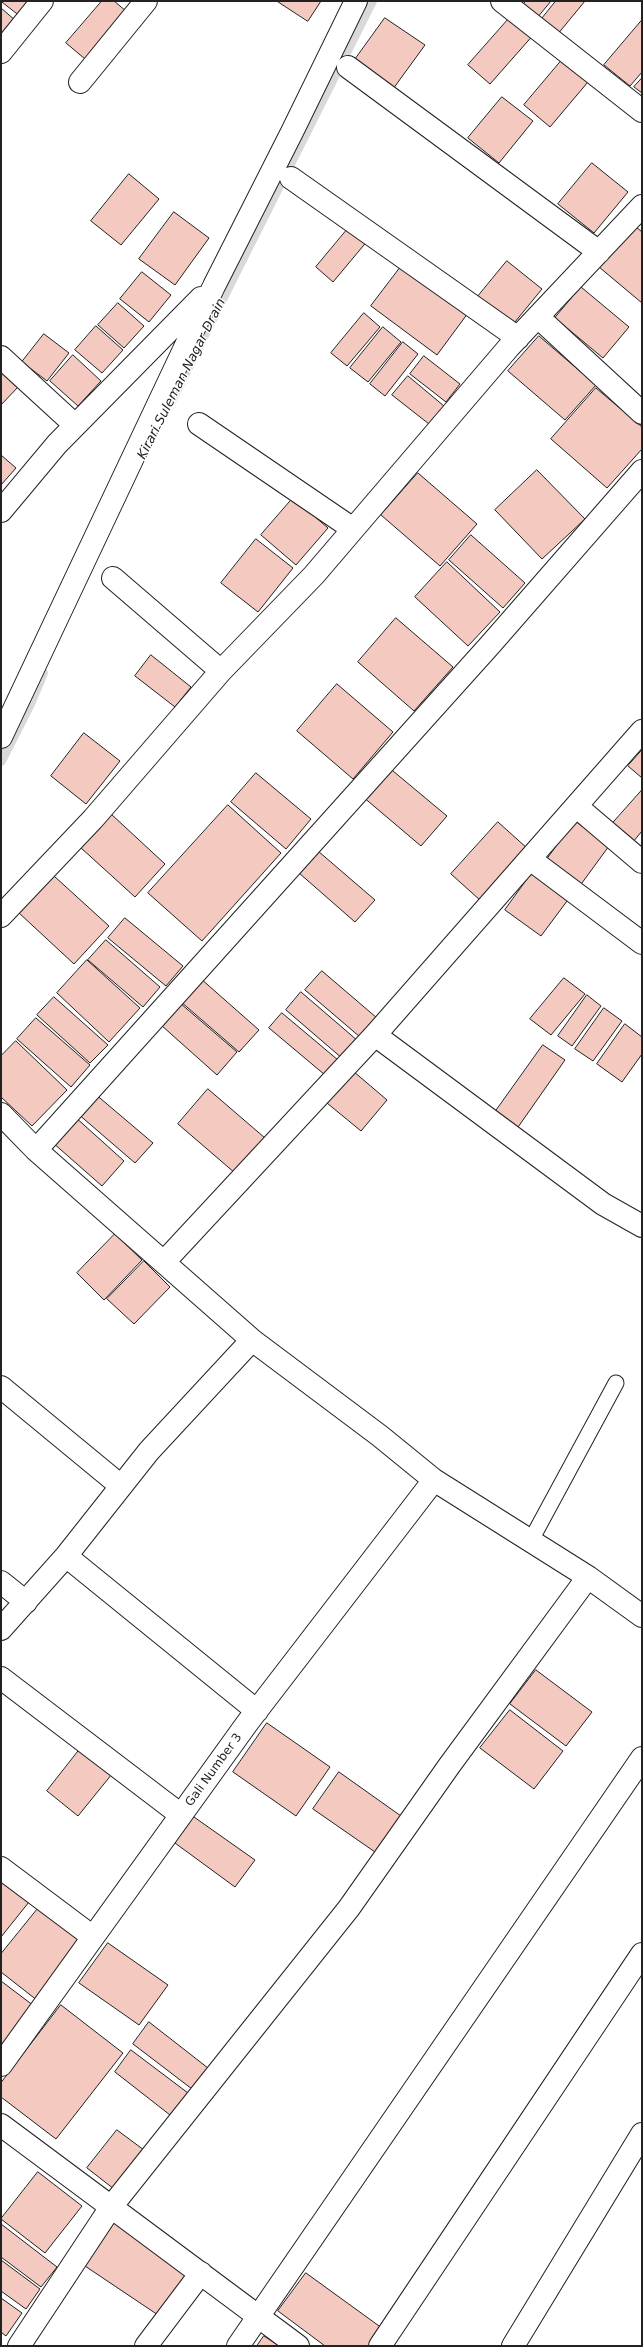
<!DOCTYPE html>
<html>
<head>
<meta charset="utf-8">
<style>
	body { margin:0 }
	#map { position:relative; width:643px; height:2347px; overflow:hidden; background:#fff; font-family:"DejaVu Sans",sans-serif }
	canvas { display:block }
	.frame { position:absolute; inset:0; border:2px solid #222; pointer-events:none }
</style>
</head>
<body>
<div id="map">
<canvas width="643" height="2347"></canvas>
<div class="frame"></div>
</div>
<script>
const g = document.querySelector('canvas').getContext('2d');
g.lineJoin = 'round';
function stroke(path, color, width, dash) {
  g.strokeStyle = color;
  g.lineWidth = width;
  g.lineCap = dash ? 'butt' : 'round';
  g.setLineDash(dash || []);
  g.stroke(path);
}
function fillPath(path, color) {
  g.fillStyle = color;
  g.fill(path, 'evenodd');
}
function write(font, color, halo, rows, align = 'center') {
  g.font = font + ' "DejaVu Sans",sans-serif';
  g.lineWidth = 3;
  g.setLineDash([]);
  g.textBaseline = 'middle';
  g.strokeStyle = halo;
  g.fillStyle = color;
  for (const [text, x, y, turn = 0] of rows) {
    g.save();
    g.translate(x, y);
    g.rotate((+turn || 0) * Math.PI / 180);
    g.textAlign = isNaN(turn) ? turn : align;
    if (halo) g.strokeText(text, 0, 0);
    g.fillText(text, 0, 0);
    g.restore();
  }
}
const stream = new Path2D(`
	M170,403L372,1
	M1,761L30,704L43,673`);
const building = new Path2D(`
	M1,1H34L23,18Z
	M102,1H114L132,16L91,64L66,43Z
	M277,1H321L308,21Z
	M526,1H551L537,18L522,6Z
	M556,1H585L557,35L540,21Z
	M1,8L16,21L1,38Z
	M513,14L535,33L490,84L468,65Z
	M385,18L425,45L393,89L354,61Z
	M642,20V72L630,86L604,65Z
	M567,54L593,76L550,127L524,105Z
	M642,78V93L634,87Z
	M502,97L533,121L499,163L468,138Z
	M592,163L628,192L594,233L558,204Z
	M129,174L159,199L121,245L91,221Z
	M174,212L209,238L175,285L139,259Z
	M351,225L369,239L333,282L316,267Z
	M634,225L642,232V303L599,267Z
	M406,260L471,309L437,355L371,306Z
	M507,261L542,289L510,328L475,300Z
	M142,272L171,295L149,322L120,299Z
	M581,287L629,327L603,358L555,318Z
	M118,303L144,326L124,348L98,325Z
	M364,313L380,327L347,366L331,353Z
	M96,326L123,350L102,373L75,350Z
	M383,327L401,342L368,382L350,368Z
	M44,334L69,353L47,381L22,362Z
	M539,336L596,385L565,420L508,371Z
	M403,342L418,354L385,396L370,384Z
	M73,355L101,381L78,406L50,381Z
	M424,356L460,384L446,402L410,374Z
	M1,372L19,386L1,405Z
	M408,376L444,406L429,424L392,395Z
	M596,388L642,427V449L607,488L551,439Z
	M1,455L16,468L1,485Z
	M537,470L585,519L542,559L495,510Z
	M418,473L477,524L440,566L381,515Z
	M293,498L328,528L296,565L261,535Z
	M471,535L525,583L503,608L449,560Z
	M256,539L293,568L258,612L221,583Z
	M447,562L500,612L468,646L415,597Z
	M396,618L453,667L414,711L358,662Z
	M151,655L191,687L175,707L135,676Z
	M337,684L393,732L353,779L297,731Z
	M84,733L120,761L86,804L51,776Z
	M642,750V778L628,766Z
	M387,766L447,816L421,846L362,796Z
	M256,773L311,819L286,849L231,802Z
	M642,790V831L633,842L612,824Z
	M228,805L281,853L202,941L148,893Z
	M111,814L165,864L135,897L80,847Z
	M575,821L609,846L579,887L545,862Z
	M498,822L528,849L481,901L451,874Z
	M318,851L375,900L355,922L299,873Z
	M537,866L573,893L541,936L505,910Z
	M54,876L109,926L74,964L19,913Z
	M125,918L183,966L166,986L108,938Z
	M106,940L160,987L143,1007L88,960Z
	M87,960L140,1008L109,1042L57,993Z
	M322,971L377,1018L360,1037L305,990Z
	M200,978L259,1030L239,1052L180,1001Z
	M564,978L585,994L551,1035L530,1019Z
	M301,992L358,1041L343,1059L286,1010Z
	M587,995L601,1006L572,1046L558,1036Z
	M54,997L108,1045L90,1063L37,1015Z
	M180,1003L237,1052L217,1075L161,1025Z
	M604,1008L622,1021L593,1061L575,1049Z
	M282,1013L338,1060L325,1075L269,1028Z
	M36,1018L90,1065L71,1087L17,1039Z
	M625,1024L642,1037V1054L622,1082L597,1064Z
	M16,1041L67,1090L32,1126L1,1097V1056Z
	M543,1045L565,1060L516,1130L493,1115Z
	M353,1071L387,1100L361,1131L327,1103Z
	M208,1089L265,1138L235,1173L178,1124Z
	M94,1093L153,1143L135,1163L77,1113Z
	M74,1116L124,1161L102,1186L52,1142Z
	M115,1234L142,1260L104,1300L77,1273Z
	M144,1261L170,1287L134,1324L107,1299Z
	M536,1670L592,1712L566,1746L510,1704Z
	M510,1710L563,1751L534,1789L480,1748Z
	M267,1723L330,1767L296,1816L233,1772Z
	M80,1749L112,1774L78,1816L47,1791Z
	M339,1772L401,1816L375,1852L313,1809Z
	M194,1817L255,1860L235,1887L175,1843Z
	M1,1880L29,1902L1,1937Z
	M40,1906L85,1943L38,2001L1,1972V1954Z
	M108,1943L168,1985L139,2025L79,1983Z
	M1,1981L34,2006L1,2049Z
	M61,2005L123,2053L56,2139L1,2097V2083Z
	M149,2022L208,2068L192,2089L133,2044Z
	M131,2050L188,2093L170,2115L115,2072Z
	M117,2130L144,2150L114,2189L87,2168Z
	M38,2172L82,2206L45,2253L1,2219Z
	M115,2222L193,2275L164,2319L85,2266Z
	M1,2224L57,2267L41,2287L1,2257Z
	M1,2260L40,2289L26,2309L1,2291Z
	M306,2273L386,2331L375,2346H325L278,2311Z
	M1,2298L22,2313L6,2336L1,2332Z
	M264,2336L279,2346H257Z`);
const service = new Path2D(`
	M530,1542L616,1383`);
const minor = new Path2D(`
	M502,1L642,111
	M1,52L42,1
	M348,67L599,252
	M80,82L146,1
	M291,178L518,338
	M538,317L642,413
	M1,357L75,425
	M199,424L353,529
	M1,511L57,444L201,298
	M113,578L221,671
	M1,737L214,286L292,132L356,1
	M576,806L642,862
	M530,859L642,943
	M1,916L93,819L221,671L314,575L509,347L642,206
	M375,1035L603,1204L642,1226
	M1,1114L36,1150L252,1340L380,1436L434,1480L588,1577L642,1616
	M36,1150L490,645L642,471
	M164,1262L375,1035L642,731
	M1,1387L121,1486
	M66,1556L257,1711
	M1,1582L26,1602
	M1,1629L66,1556L149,1451L252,1340
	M1,1678L181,1815
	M1,1868L93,1937
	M1,2065L248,1722L434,1480
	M1,2125L298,2346
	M19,2346L111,2207L349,1908L449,1766L588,1577
	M146,2346L201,2273
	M238,2346L642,1758
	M380,2346L642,1954
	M513,2346L642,2134`);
const streetNames = [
	["Gali Number 3",214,1770,-54]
];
const waterNames = [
	["Kirari Suleman Nagar Drain",182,379,-63]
];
stroke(stream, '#d9d9d9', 10);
fillPath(building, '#f3c9c0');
stroke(building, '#222', 1);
stroke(service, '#222', 17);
stroke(minor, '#222', 24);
stroke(service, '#fff', 15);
stroke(minor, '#fff', 22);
write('12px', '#222', '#fff', streetNames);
write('italic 13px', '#222', '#fff', waterNames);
</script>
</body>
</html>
